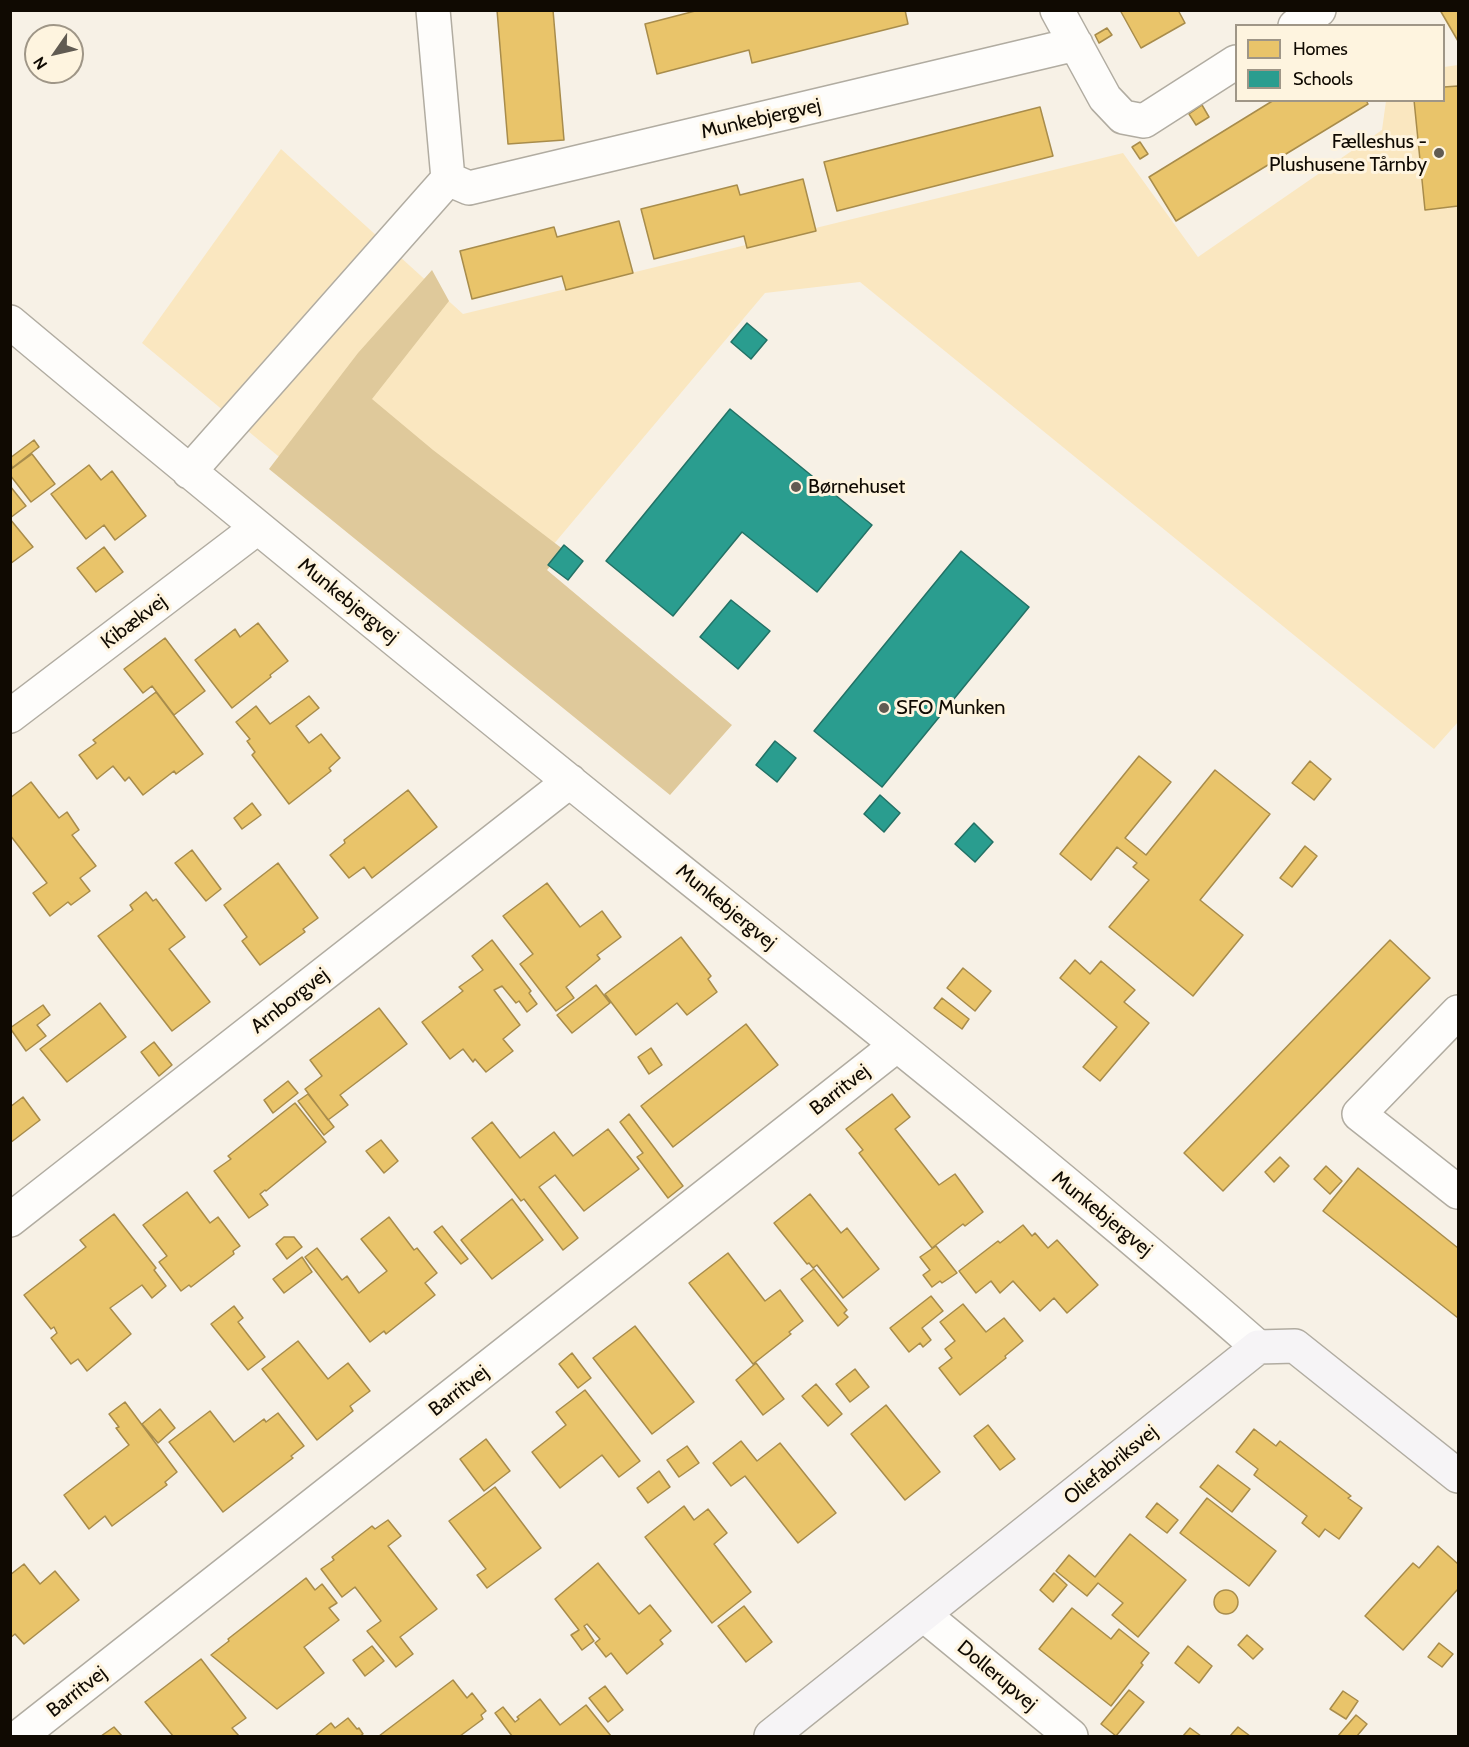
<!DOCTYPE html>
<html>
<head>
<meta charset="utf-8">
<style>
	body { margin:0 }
	#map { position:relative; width:1469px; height:1747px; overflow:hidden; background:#f7f1e6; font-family:Cabin,sans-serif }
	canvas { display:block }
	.frame { position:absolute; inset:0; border:12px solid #100a02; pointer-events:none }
	.legend { position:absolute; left:1235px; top:24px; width:210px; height:78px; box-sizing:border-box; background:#fef4df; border:2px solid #9f9687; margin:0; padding:8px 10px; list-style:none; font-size:18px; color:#100a02 }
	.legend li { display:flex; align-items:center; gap:12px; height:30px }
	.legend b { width:30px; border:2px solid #9f9687 }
	.north { position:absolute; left:24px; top:24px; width:60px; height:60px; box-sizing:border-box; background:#fef4df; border:2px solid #9f9687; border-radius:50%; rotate:236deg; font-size:16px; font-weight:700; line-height:24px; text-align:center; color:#100a02 }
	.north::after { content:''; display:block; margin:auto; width:21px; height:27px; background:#615b52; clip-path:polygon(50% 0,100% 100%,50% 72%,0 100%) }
</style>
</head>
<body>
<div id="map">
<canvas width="1469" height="1747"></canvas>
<div class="frame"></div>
<ul class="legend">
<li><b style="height:16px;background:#e9c46a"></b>Homes</li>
<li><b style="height:16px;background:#2a9d8f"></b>Schools</li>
</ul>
<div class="north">N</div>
</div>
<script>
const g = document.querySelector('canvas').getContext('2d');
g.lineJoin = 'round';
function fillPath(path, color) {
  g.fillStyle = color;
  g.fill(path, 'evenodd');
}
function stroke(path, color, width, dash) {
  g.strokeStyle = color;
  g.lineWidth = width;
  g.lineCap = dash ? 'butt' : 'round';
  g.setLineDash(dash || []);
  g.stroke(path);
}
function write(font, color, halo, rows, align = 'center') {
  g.font = font + ' Cabin,sans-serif';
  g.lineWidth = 6;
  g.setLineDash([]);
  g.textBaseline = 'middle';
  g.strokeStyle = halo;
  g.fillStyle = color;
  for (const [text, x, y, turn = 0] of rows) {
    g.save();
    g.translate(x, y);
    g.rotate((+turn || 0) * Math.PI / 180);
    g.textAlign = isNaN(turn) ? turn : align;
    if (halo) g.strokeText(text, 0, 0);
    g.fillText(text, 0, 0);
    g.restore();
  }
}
const green = new Path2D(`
	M1458,65V722L1434,749L860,282L765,293L484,627L142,343L281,149L463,314L1123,153L1198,257L1382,130L1386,101L1444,100V67Z`);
const forest = new Path2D(`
	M432,270L449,301L372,399L433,450L564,550L547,570L732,725L670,795L269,469L358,353Z`);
const homes = new Path2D(`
	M497,10H553L564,140L508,144Z
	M699,10H905L908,24L752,63L749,50L657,74L645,24Z
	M1120,10H1178L1185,23L1141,48Z
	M1440,10H1458V41Z
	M1107,28L1112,35L1099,43L1095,35Z
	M1458,86V206L1425,210L1414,100H1444V87Z
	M1274,100H1366L1368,104L1176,221L1149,177Z
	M1202,105L1209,117L1196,125L1189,114Z
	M1040,107L1053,156L837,211L824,162Z
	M1140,142L1148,154L1140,159L1132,147Z
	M803,179L816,231L747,248L744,236L654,259L641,209L737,185L740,195Z
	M619,221L633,273L566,290L562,276L472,299L460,251L554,227L557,237Z
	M34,440L39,447L12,468L10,458Z
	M32,454L55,484L31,502L10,475V470Z
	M89,465L101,480L112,471L146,516L115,540L104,525L86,539L51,494Z
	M10,486L26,506L10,518Z
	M10,519L33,547L10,564Z
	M104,547L123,572L96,592L77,568Z
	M258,623L288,661L270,675L271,677L232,708L195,660L235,629L240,637Z
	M165,638L205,691L174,715L152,686L143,693L124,669Z
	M156,692L203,754L176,774L174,771L143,795L129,777L125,781L113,766L97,779L79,755L96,743L93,740Z
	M309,696L319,708L296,726L309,743L321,734L340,758L329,768L331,771L289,804L252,755L255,752L247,741L250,739L236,722L256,706L270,724Z
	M1139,756L1171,782L1125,838L1146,855L1215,770L1270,814L1200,900L1243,935L1193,996L1109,927L1149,880L1133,867L1137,863L1117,847L1091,880L1060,854Z
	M1310,761L1331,779L1314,800L1292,783Z
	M31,782L59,818L67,812L79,830L72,835L96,866L80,878L90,891L71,905L68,902L50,916L33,893L47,883L10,835V798Z
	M408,790L437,827L372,878L364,867L349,878L330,855L345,843L344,840Z
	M252,803L261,815L242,829L234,818Z
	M1305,846L1317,856L1292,887L1280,878Z
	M192,850L221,889L206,901L175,863Z
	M278,863L318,918L303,929L305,932L260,965L242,941L247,937L224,905Z
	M547,883L580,927L602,911L621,937L597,955L600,959L566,987L574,998L556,1011L520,964L533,954L503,916Z
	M146,892L153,901L156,899L185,937L169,949L210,1002L172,1031L98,936L133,910L130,905Z
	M681,937L711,976L708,979L717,992L687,1015L677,1003L636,1035L605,994Z
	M492,940L531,991L529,993L537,1004L527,1012L519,1001L516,1003L502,986L494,990L520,1025L503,1039L513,1051L486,1072L475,1059L473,1062L463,1049L450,1059L422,1022L463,991L459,987L483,970L472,956Z
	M1390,940L1430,978L1223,1191L1184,1153Z
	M1075,960L1090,974L1101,961L1135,990L1124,1002L1149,1023L1100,1081L1083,1067L1117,1027L1060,978Z
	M963,968L991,991L975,1011L947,988Z
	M596,985L610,1003L572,1033L557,1015Z
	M942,998L969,1019L962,1029L934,1008Z
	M100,1003L126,1037L67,1082L40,1049Z
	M43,1005L50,1015L37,1025L46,1036L26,1051L10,1028Z
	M379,1008L407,1044L340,1095L348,1105L328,1120L305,1089L322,1076L310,1060Z
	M746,1024L778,1065L673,1147L641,1106Z
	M154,1042L172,1065L159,1076L141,1052Z
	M651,1048L662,1065L649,1074L638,1057Z
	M288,1081L298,1093L273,1113L264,1100Z
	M308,1094L334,1127L324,1135L298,1101Z
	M892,1094L910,1117L895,1129L939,1185L955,1174L983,1212L965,1226L963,1224L932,1248L859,1153L863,1150L846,1129Z
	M23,1097L40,1120L10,1143V1107Z
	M295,1103L326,1142L266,1191L265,1190L260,1194L268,1205L249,1218L214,1171L231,1159L228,1156Z
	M629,1114L683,1186L668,1198L637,1157L643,1153L620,1122Z
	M492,1122L520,1158L554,1132L573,1156L608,1129L639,1169L584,1211L555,1175L539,1187L578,1238L563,1250L524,1199L521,1201L472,1138Z
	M381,1140L398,1161L384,1173L366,1151Z
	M1280,1157L1289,1166L1274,1182L1265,1172Z
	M1326,1166L1342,1181L1330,1194L1314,1179Z
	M1358,1168L1458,1248V1318L1323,1211Z
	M187,1192L210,1223L218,1217L240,1246L233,1251L234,1254L191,1287L189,1285L181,1291L159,1262L167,1256L143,1225Z
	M810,1194L841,1233L847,1228L879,1269L843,1298L817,1265L813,1268L809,1263L807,1264L774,1223Z
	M512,1199L543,1240L492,1279L461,1240Z
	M114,1214L156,1268L154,1270L166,1286L152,1298L142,1285L110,1308L131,1334L87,1371L78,1359L71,1364L51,1338L57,1333L54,1327L51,1329L24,1295L86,1247L80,1240Z
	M389,1217L414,1250L417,1248L437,1273L425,1283L435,1295L386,1334L384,1331L370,1342L305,1257L317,1248L342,1280L347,1276L359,1293L387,1271L361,1239Z
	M1023,1225L1032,1236L1035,1233L1048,1248L1057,1240L1098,1285L1067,1313L1054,1298L1040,1311L1013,1281L1000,1293L991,1281L976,1293L959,1271L998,1241L1000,1243Z
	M442,1226L468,1259L461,1264L434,1232Z
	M284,1237H294L302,1247L287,1259L276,1244Z
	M936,1246L957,1273L942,1283L940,1281L932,1287L923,1275L930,1270L920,1257Z
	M728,1253L765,1301L780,1290L803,1321L789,1332L791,1334L753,1364L689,1283Z
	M302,1257L312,1272L284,1293L273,1279Z
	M814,1269L847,1310L844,1313L848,1317L838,1326L801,1279Z
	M931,1296L943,1311L922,1328L931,1340L923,1347L920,1343L909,1352L890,1328Z
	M963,1304L986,1332L1004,1318L1023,1341L1005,1356L1006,1358L960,1395L939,1368L952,1358L945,1349L955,1341L940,1322Z
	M234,1306L243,1318L238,1322L265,1357L248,1370L211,1324Z
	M635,1326L694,1402L652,1434L593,1358Z
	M298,1341L328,1379L348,1363L370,1391L350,1406L353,1411L317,1440L262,1369Z
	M572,1353L591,1378L578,1388L559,1364Z
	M756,1363L784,1399L763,1415L736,1380Z
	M855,1369L869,1387L850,1402L836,1384Z
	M816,1384L842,1414L828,1426L802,1396Z
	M585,1390L640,1461L619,1477L602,1455L560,1488L532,1452L566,1425L556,1412Z
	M125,1402L177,1472L165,1482L167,1485L112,1526L105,1516L89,1529L64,1495L129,1445L116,1428L119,1427L109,1414Z
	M886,1405L940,1472L905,1500L851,1434Z
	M160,1409L175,1428L158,1443L142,1424Z
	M210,1411L234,1442L264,1419L266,1422L278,1413L304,1446L291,1456L293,1458L223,1512L169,1442Z
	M988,1425L1015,1459L1000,1470L974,1436Z
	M1254,1429L1276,1446L1280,1441L1351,1496L1348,1498L1362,1508L1339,1539L1325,1529L1319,1537L1302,1523L1307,1516L1254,1475L1258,1469L1236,1452Z
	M486,1439L510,1471L484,1491L460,1459Z
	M741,1441L757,1461L780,1443L836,1513L798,1543L745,1476L731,1486L713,1463Z
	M687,1446L699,1463L679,1477L667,1460Z
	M1218,1465L1250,1489L1232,1512L1200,1487Z
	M659,1471L670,1487L648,1503L637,1488Z
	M495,1487L541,1548L487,1588L477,1575L486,1569L449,1521Z
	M1207,1498L1276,1551L1249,1586L1180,1533Z
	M1157,1503L1178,1520L1167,1533L1146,1517Z
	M684,1506L694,1520L708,1509L727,1533L714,1544L751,1592L712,1623L645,1537Z
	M388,1520L401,1536L388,1546L437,1609L400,1637L413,1654L396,1667L367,1631L381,1621L355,1587L342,1597L321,1569L334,1560L332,1557L372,1526L375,1529Z
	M1130,1534L1186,1580L1138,1637L1112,1615L1123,1603L1098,1583L1087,1596L1056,1571L1069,1555L1095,1577Z
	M1438,1546L1458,1564V1589L1403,1650L1365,1616L1413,1563L1419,1568Z
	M598,1563L639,1614L650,1605L671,1631L660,1640L663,1644L627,1674L611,1653L606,1657L595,1643L600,1639L587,1624L584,1626L594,1641L582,1650L571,1635L579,1630L555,1599Z
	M24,1564L40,1584L55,1571L79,1600L24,1644L15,1634L10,1638V1575Z
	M1054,1573L1067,1585L1053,1602L1040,1590Z
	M306,1578L315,1590L322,1584L337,1603L329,1608L339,1620L304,1647L324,1673L277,1709L211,1655L229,1641L228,1639Z
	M1214 1602a12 12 0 1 1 24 0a12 12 0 1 1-24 0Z
	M744,1606L772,1642L746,1662L718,1626Z
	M1072,1608L1111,1639L1119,1629L1149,1653L1141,1663L1143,1665L1111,1706L1039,1649Z
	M1247,1635L1263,1649L1253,1659L1238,1645Z
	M1439,1643L1453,1654L1442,1667L1428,1657Z
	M372,1646L384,1661L365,1676L353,1660Z
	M1188,1646L1212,1666L1199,1683L1175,1663Z
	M201,1659L246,1718L232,1728L239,1736H173L145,1702Z
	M453,1680L467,1698L472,1693L486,1711L481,1715L483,1719L460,1736H379Z
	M605,1686L623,1710L608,1722L589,1698Z
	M1129,1690L1144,1702L1116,1736L1101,1724Z
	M1343,1691L1358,1701L1346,1719L1330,1709Z
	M540,1699L560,1725L586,1705L611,1736H512L495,1713L503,1707L515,1722L519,1719L517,1717Z
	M1356,1715L1367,1724L1357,1736H1338Z
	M348,1718L357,1729L359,1728L363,1734L360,1736H315L331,1723L335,1728Z
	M114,1727L122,1736H101Z
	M1238,1727L1250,1736H1230Z
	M1190,1728L1201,1736H1183Z`);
const schools = new Path2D(`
	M747,323L767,340L751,359L731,342Z
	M730,409L872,525L817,592L742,532L673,616L606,561Z
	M564,545L583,561L568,580L548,565Z
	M961,551L1029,607L882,787L814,731Z
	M731,600L770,631L738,669L700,637Z
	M775,741L796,758L777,782L756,765Z
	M880,795L900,813L884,832L864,814Z
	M974,823L993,842L975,862L955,844Z`);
const street = new Path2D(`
	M1057,10L1105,98L1123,117L1144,121L1236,62
	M1295,26L1319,10
	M448,179L469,188L1076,44
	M10,322C224,501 440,677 657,852C859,1014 1063,1176 1258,1347
	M189,472L448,179L433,10
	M10,716L257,528
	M1458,1012L1359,1114L1458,1192
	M10,1220L570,781
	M924,1615L1071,1736
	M20,1736L897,1045`);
const secondary = new Path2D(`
	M771,1736L1258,1347L1295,1346L1458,1476`);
const markers = [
	[1439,153,6,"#615b52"],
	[796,487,6,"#615b52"],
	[884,708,6,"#615b52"]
];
const streetNames = [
	["Munkebjergvej",761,119,-13],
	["Munkebjergvej",348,601,39],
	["Kibækvej",134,622,-37],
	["Munkebjergvej",726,907,39],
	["Arnborgvej",290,1001,-38],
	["Barritvej",840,1090,-38],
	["Munkebjergvej",1102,1214,39],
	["Barritvej",459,1391,-38],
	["Oliefabriksvej",1111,1465,-39],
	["Dollerupvej",997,1676,40],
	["Barritvej",77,1692,-38]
];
const poiNames = [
	["Fælleshus -",1427,142,"right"],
	["Plushusene Tårnby",1427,165,"right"],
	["Børnehuset",808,487],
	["SFO Munken",896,708]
];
fillPath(green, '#fae7c0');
fillPath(forest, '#dfc99b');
fillPath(homes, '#e9c46a');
stroke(homes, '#a88c4b', 1.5);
fillPath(schools, '#2a9d8f');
stroke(schools, '#227165', 1.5);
stroke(street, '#b1aca1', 36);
stroke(secondary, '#b1aca1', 36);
stroke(street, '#fefdfb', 33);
stroke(secondary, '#f6f4f6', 33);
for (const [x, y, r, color] of markers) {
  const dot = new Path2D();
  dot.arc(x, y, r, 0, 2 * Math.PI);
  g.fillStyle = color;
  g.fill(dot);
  stroke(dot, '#fef4df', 2);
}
write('20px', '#100a02', '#fef4df', streetNames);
write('20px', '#100a02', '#fef4df', poiNames, 'left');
</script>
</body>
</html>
